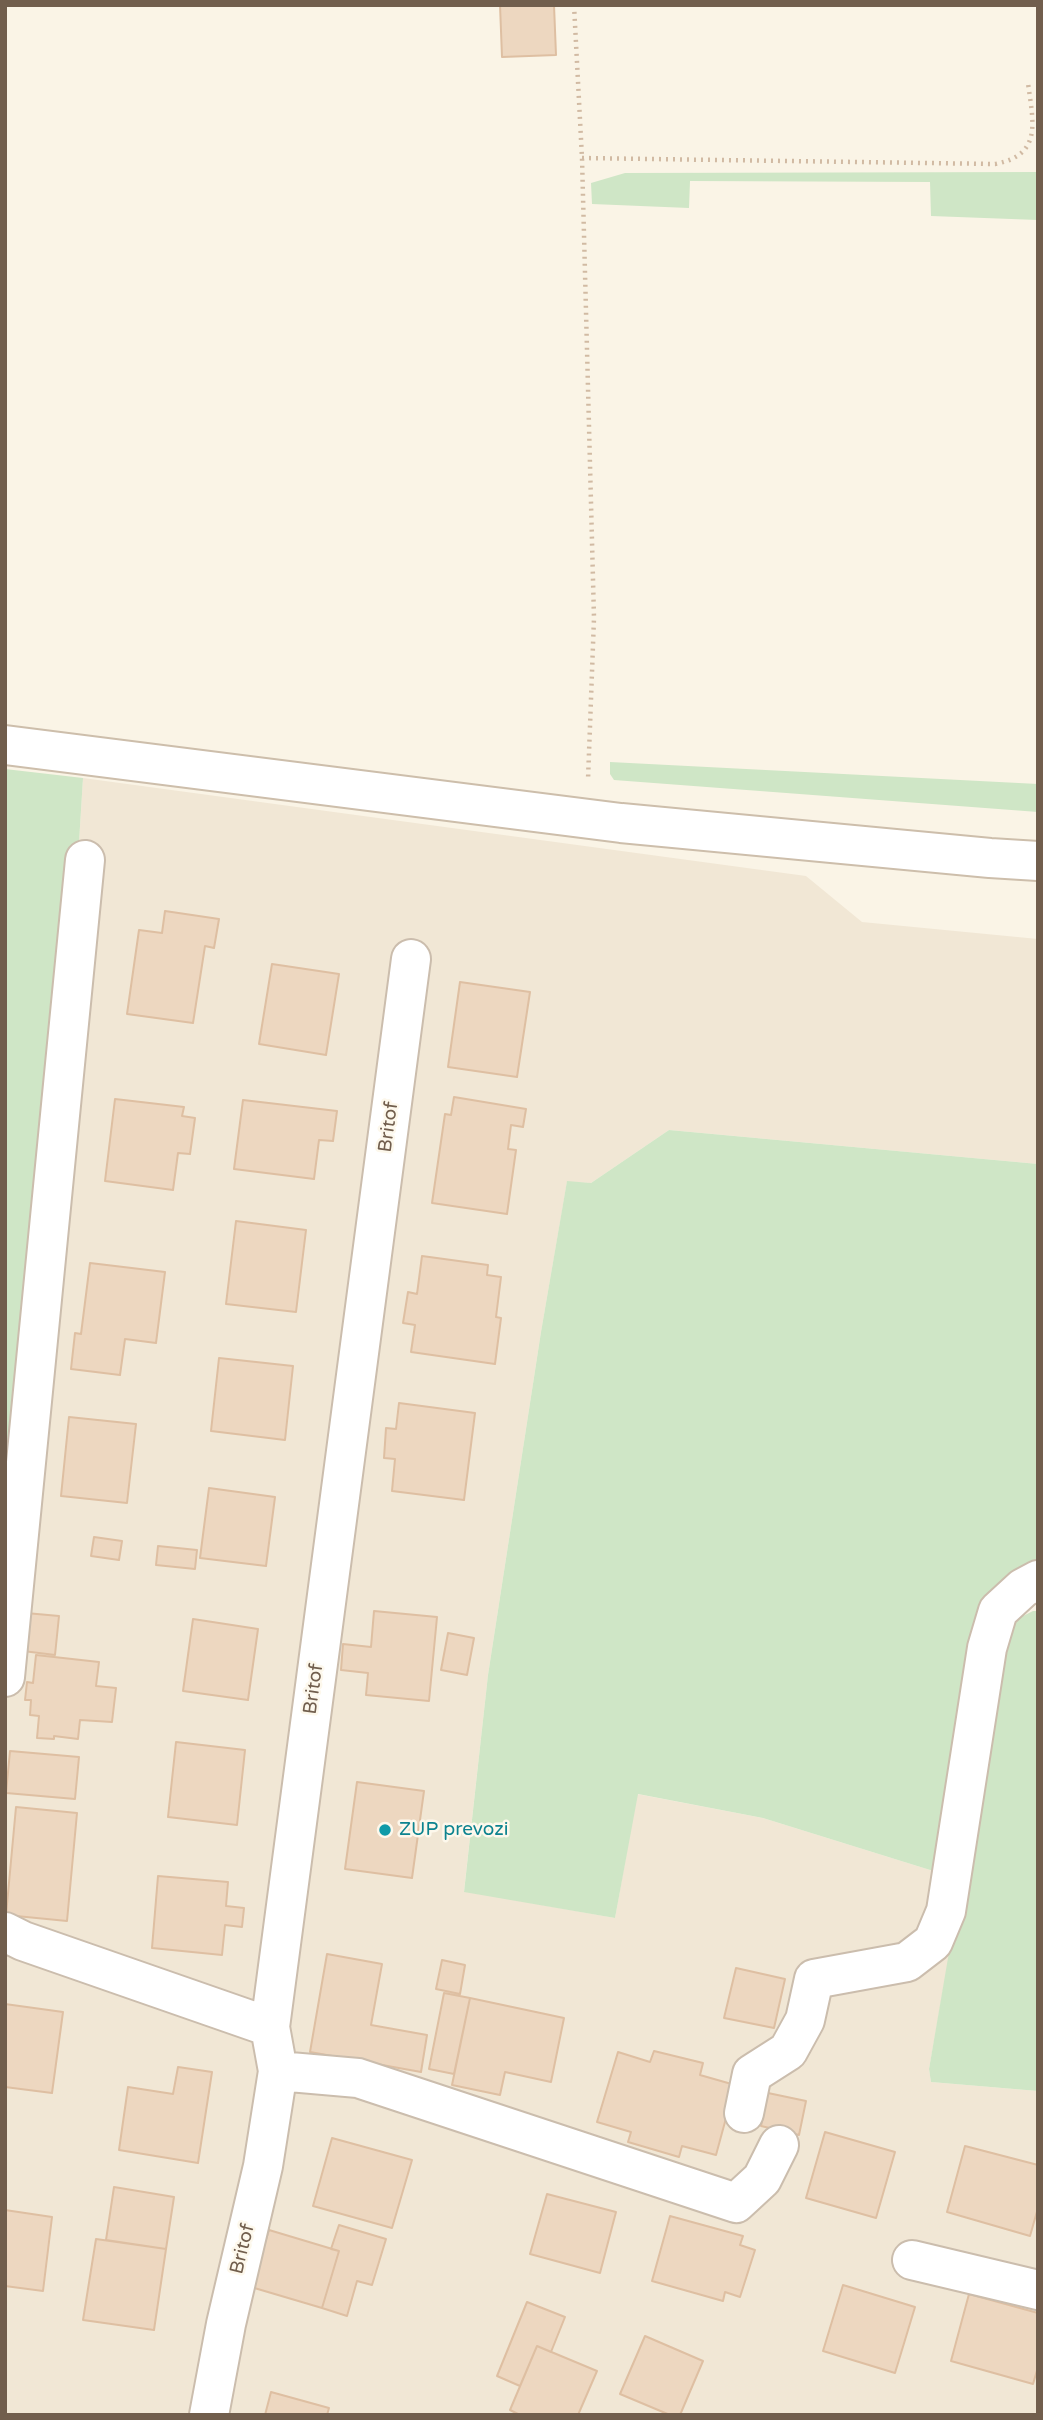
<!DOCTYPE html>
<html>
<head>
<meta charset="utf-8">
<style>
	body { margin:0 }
	#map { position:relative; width:1043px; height:2420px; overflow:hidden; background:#faf4e6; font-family:"Varela Round",sans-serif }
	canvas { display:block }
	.frame { position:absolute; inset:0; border:7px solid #715e4d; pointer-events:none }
</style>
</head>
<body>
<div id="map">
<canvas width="1043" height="2420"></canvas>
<div class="frame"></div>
</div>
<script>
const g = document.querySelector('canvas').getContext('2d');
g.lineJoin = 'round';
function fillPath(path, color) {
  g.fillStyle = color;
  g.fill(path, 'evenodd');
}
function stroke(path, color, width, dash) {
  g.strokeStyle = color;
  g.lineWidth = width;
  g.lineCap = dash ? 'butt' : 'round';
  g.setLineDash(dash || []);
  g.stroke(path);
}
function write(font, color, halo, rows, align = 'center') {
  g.font = font + ' "Varela Round",sans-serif';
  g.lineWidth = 5;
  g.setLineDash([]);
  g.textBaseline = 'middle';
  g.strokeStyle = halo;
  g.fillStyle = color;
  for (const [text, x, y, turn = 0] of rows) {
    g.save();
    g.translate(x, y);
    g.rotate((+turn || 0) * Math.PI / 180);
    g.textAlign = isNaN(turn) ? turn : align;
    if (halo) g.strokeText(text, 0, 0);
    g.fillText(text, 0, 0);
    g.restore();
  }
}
const residential = new Path2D(`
	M83,778L806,876L862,922L1038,939V1164L669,1130L591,1183L567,1182L541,1332L488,1675L464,1891L615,1918L637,1794L763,1818L943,1874L961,1890L929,2069L931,2082L1038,2091V2415H5V1577L74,923Z`);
const green = new Path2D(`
	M1038,172V220L931,216L930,182L690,181L689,208L592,204L591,183L625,173Z
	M610,762L1038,784V812L614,780L610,774Z
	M5,769L83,778L74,923L5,1577Z
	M669,1130L1038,1164V1567L1003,1591L943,1874L763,1818L638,1794L615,1918L464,1892L488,1675L541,1332L567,1181L591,1183Z
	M1033,1611H1038V2091L931,2082L929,2069L1005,1625Z`);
const building = new Path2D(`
	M500,5H554L556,55L502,57Z
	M165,911L219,919L214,948L205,946L193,1023L127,1014L139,930L162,933Z
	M272,964L339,974L326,1055L259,1044Z
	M460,982L530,992L517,1077L448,1067Z
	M454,1097L526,1109L523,1127L511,1125L508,1149L516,1150L507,1214L432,1203L445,1114L451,1115Z
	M115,1099L184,1107L182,1116L195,1118L190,1154L178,1153L173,1190L105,1181Z
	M243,1100L337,1111L333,1141L319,1140L314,1179L234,1169Z
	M236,1221L306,1230L296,1312L226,1304Z
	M422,1256L488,1265L487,1275L501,1277L496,1317L501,1318L495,1364L411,1352L415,1325L403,1323L408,1292L417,1294Z
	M90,1263L165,1272L156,1343L125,1339L120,1375L71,1369L75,1333L81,1334Z
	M219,1358L293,1366L285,1440L211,1431Z
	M399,1403L475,1413L464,1500L392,1491L395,1459L384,1458L386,1428L396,1429Z
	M69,1417L136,1424L127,1503L61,1496Z
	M209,1488L275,1497L266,1566L200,1558Z
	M94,1537L122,1541L119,1560L91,1556Z
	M158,1546L197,1550L195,1569L156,1565Z
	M374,1611L437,1617L429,1701L366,1695L368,1673L341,1670L343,1644L371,1647Z
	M26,1613L59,1616L55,1655L23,1651Z
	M193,1619L258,1629L248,1700L183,1691Z
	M448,1633L474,1638L467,1675L441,1670Z
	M36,1655L99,1662L96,1686L116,1688L112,1722L80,1720L78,1739L54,1736V1739L37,1738L39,1716L30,1715L31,1700H25L27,1682L33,1683Z
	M176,1742L245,1750L237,1825L168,1817Z
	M10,1751L79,1757L75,1799L6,1793Z
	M357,1782L424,1791L412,1878L345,1869Z
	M16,1807L77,1813L67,1921L6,1915Z
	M158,1876L228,1882L226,1906L244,1908L242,1927L225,1925L222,1955L152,1948Z
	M327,1954L382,1964L371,2025L427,2035L421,2072L310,2052Z
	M442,1960L465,1965L460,1994L436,1989Z
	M736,1968L785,1979L774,2028L724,2018Z
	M444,1993L470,1998L454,2074L429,2069Z
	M470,1998L564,2018L551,2082L505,2072L500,2095L452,2085Z
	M5,2004L63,2012L52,2093L5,2087Z
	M654,2051L703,2063L700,2075L735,2085L716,2155L682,2146L679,2157L628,2142L631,2132L597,2122L618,2052L650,2062Z
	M178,2067L212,2072L198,2163L119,2150L128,2087L173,2094Z
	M768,2093L806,2101L799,2135L761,2126Z
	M825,2132L895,2152L876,2218L806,2198Z
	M332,2138L412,2160L392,2228L313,2206Z
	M965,2146L1038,2165V2208L1030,2236L947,2212Z
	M114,2187L174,2197L166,2249L106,2240Z
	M547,2194L616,2212L600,2273L530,2254Z
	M5,2210L52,2217L43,2291L5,2286Z
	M670,2216L743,2236L740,2245L755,2250L740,2297L725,2292L723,2301L652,2281Z
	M339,2225L386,2239L372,2285L357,2281L347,2316L322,2308L339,2251L331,2249Z
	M269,2230L339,2251L322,2308L251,2287Z
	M96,2239L166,2249L154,2330L83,2320Z
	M843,2285L915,2307L895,2373L823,2351Z
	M969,2294L1038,2313V2367L1033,2384L951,2361Z
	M527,2302L565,2317L551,2352L537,2346L520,2386L497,2376Z
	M645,2336L703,2361L680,2415H670L620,2394Z
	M537,2346L597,2371L578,2415H520L510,2410Z
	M271,2392L329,2408L327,2415H265Z`);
const path = new Path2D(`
	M574,5L582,158L594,618L588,780
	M582,158L995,164C1043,155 1033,122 1028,83`);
const street = new Path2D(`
	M5,1677L85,860
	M5,1932L23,1941L270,2027
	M278,2071L358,2078L736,2203L762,2179L779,2145
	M744,2113L752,2074L788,2051L805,2020L814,1979L907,1962L933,1942L946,1911L987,1648L998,1611L1023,1588L1038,1580
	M912,2260L1038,2290
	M209,2415L226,2324L263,2166L278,2071L270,2027L411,959`);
const secondary = new Path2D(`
	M5,745L621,823L990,858L1038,861`);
const markers = [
	[385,1830,7,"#0f9aa8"]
];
const streetNames = [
	["Britof",389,1127,-82],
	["Britof",314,1689,-82],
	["Britof",243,2249,-76]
];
const cultureNames = [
	["ZUP prevozi",399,1830]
];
fillPath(residential, '#f1e7d5');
fillPath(green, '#cfe6c6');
fillPath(building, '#edd7c0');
stroke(building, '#debfa2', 2);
stroke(street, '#cbbdad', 42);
stroke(secondary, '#cdbeab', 42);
stroke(path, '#d1baa3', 4.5, [2, 5]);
stroke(street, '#fff', 38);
stroke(secondary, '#fff', 38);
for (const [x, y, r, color] of markers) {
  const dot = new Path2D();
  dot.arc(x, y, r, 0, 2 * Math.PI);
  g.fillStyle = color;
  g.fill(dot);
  stroke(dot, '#fdf8ec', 2.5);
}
write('19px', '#715e4d', '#fdf8ec', streetNames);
write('19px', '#0d838f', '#fdf8ec', cultureNames, 'left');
</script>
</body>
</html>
